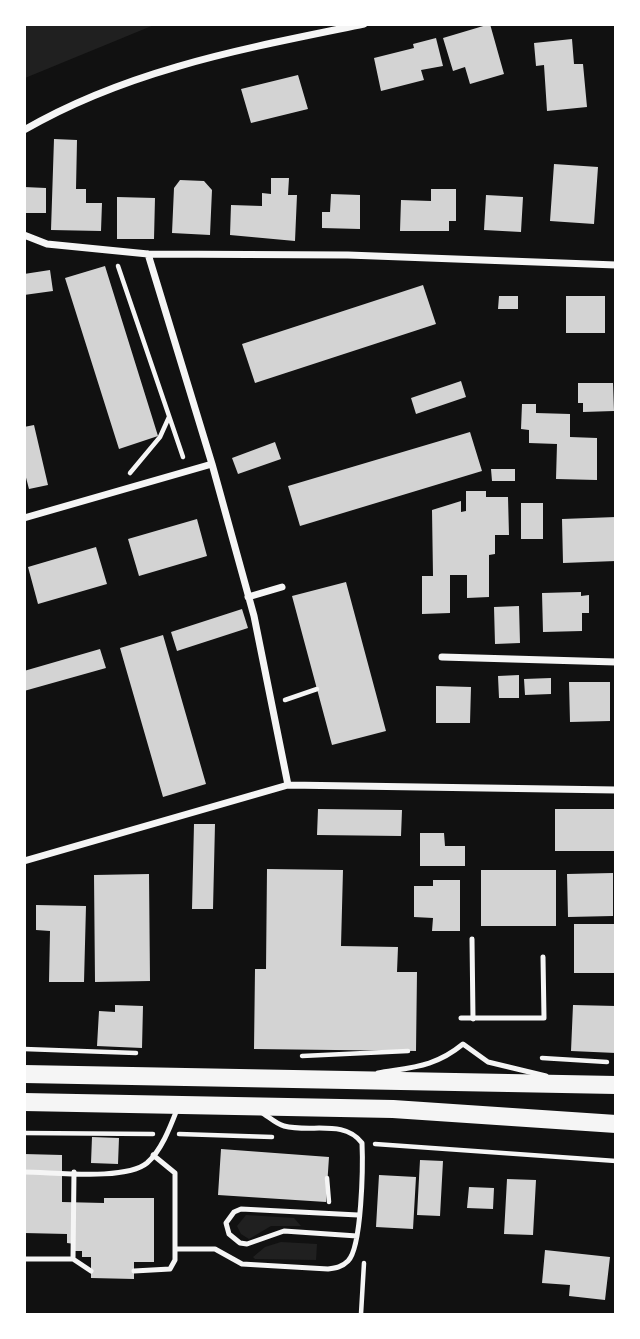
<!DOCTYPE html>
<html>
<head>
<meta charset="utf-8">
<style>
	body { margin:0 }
	#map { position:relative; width:640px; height:1339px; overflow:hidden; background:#111; font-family:"DejaVu Sans",sans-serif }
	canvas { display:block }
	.frame { position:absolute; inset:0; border:26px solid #fff; pointer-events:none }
</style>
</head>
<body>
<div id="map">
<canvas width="640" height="1339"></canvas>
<div class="frame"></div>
</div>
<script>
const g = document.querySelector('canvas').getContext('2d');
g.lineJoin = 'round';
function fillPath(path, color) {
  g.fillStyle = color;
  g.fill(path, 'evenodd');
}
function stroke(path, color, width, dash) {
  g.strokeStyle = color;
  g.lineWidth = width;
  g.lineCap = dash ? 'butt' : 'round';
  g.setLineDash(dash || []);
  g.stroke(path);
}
const green = new Path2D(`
	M25,24H154V25L25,78Z
	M246,1215L294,1218L301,1226H271L249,1239L241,1234L237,1226Z
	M281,1242L317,1244L316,1260L255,1259L253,1257L265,1247Z`);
const building = new Path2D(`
	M490,24L504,74L470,84L465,67L453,71L443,38Z
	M436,38L443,66L421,70L424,80L381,91L374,58L414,48L413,44Z
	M572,39L574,64H583L587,107L547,111L544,65L536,66L534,43Z
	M298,75L308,109L251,123L241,89Z
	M54,139L77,140L76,189H86V203H102L101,231L51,230Z
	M554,164L598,167L594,224L550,221Z
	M271,178H289L288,195H297L295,241L230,235L231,205L262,206V193L271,194Z
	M180,180L204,181L212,190L210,235L172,233L174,188Z
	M24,187L46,188V213H24Z
	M431,189H456V221H449V231H400L401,200L431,201Z
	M331,194L360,195V229L322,228V212H330Z
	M486,195L523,197L521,232L484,230Z
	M117,197L155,198L154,239H117Z
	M105,266L158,436L119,449L65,278Z
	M50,270L53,291L24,295V274Z
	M423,285L436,324L255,383L242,344Z
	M499,296H518V309H498Z
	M566,296H605V333H566Z
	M461,381L466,397L416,414L411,398Z
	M578,383H613L614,411L583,412V403H578Z
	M522,404H536V413L570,414V437L597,438V480L556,479L557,444L529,443V430L521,429Z
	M34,425L48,485L29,489L24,470V427Z
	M470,432L482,471L300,526L288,486Z
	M275,442L281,459L238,474L232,458Z
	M491,469H515V481H492Z
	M466,491H486V497H508L509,535H495V554L489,555V597L467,598V575H450V613L422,614V576H433L432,510L461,501V512L466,511Z
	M521,503H543V539H521Z
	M616,517V561L563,563L562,519Z
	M197,519L207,556L139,576L128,539Z
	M96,547L107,584L38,604L28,567Z
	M346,582L386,731L332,745L292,596Z
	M581,592V596L589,595V613H582V631L543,632L542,593Z
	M519,606L520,643L495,644L494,607Z
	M242,609L248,628L177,651L171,632Z
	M163,635L206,784L163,797L120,648Z
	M100,649L106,668L24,691V671Z
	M519,675V698H499L498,676Z
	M551,678V694L525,695L524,679Z
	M569,682H610V721L570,722Z
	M436,686L471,687L470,723H436Z
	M318,809L402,810L401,836L317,835Z
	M555,809H614V851H555Z
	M194,824H215L213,909H192Z
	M420,833H444L445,846H465V866H420Z
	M267,869L343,870L341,946L398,947L397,972H417L416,1051L254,1049L255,969H266Z
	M481,870H556V926H481Z
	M613,873V916L568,917L567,874Z
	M149,874L150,981L95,982L94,875Z
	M433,880H460V931H432L433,918L414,917V886H433Z
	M36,905L86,906L84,982H49L50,931L36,930Z
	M574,924H616V973H574Z
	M115,1005L143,1006L142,1048L97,1046L99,1011L115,1012Z
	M573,1005L616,1006V1053L571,1051Z
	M92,1137L119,1138L118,1164L91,1163Z
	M221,1149L329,1157L326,1202L218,1195Z
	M24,1154L62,1155V1202L104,1203V1198H154V1262H134V1279L91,1278V1257H82V1251H75V1244L67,1243V1234L24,1233Z
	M420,1160L443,1161L440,1216L417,1215Z
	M379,1175L416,1177L413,1229L376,1227Z
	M507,1179L536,1180L533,1235L504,1234Z
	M469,1187L494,1188L493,1209L467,1208Z
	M545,1250L610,1257L605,1300L569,1296L570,1285L542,1283Z`);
const path = new Path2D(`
	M118,266L183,457
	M130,473L160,437L169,417
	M285,700L317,689
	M24,1049L136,1053
	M302,1056L408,1051
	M542,1058L607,1062
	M24,1133L153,1134
	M179,1134L272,1137
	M375,1144L616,1161
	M327,1178L329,1202
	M361,1314L364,1263`);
const service = new Path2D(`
	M472,939L473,1019
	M461,1018H544L543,957
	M378,1073C413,1067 435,1067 463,1044L488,1062L546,1076
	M24,1172C54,1172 125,1181 147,1163C162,1150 171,1125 178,1107
	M357,1236L284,1231L247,1244L240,1243L229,1234L226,1223L234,1212L241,1209L358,1215
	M176,1249H215L242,1264L328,1269C336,1268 342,1267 348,1261C362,1247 363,1165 362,1143C344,1119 311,1133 284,1126C276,1124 268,1116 261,1112
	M24,1259H73L74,1172
	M73,1259L91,1271
	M134,1271L170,1269L175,1260V1173L153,1155`);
const minor = new Path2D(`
	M24,130C129,69 247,48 364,24
	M24,235L47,244L148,254L348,255L616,265
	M148,254L212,464L254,616L288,785
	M24,518L212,464
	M248,597L282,587
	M442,657L616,662
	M24,861L288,785L616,790`);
const primary = new Path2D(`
	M24,1074L616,1085
	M24,1102L393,1109L616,1124`);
fillPath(green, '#202020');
fillPath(building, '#d3d3d3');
stroke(path, '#f5f5f5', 4.5);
stroke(service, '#f5f5f5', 5);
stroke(minor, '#f5f5f5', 7);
stroke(primary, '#f5f5f5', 18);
</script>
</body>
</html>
